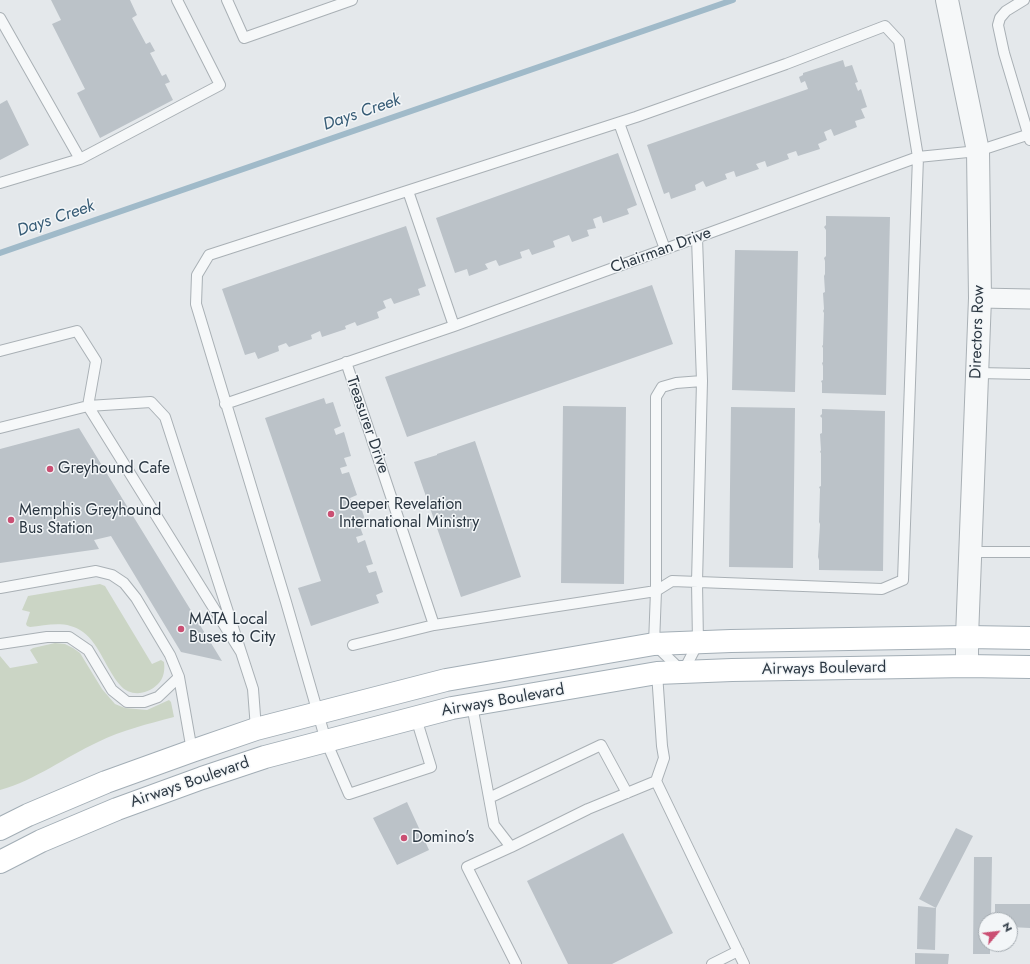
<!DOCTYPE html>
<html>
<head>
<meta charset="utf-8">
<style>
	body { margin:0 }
	#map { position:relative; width:1030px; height:964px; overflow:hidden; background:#e4e8eb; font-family:Jost,sans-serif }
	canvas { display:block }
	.north { position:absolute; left:978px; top:912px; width:40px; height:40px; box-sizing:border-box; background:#f3f6f8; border:1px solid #a3aab0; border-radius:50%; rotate:62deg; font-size:11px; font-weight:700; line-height:16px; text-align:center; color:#2c3843 }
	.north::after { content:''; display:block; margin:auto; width:14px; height:18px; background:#ca4f73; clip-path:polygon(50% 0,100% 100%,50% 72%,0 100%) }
</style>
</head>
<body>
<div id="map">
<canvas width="1030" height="964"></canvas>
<div class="north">N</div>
</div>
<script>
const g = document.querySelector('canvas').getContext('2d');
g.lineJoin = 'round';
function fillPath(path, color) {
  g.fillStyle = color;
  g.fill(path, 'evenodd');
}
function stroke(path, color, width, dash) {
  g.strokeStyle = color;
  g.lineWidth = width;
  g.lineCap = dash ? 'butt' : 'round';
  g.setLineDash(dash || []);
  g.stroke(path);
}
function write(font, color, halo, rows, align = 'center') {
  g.font = font + ' Jost,sans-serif';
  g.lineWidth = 3;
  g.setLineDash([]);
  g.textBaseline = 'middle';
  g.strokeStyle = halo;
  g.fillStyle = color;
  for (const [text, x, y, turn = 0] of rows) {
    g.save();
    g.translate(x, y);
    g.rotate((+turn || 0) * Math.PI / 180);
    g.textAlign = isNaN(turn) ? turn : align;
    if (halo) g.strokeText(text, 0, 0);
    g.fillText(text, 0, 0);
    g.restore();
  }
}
const green = new Path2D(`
	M100,584L105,586L152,664L161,660L164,662C165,670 164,678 158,684C147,695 130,697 120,685C106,669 100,645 83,632C67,620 48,625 30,627L27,626L26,624L30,612L22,610L28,596Z
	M55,643L65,644L73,648L80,653L102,689L115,704L125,708L147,710L169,700L171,702L174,717C148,724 122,730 98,742C65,757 36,780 0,790V656L10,668L38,663L30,650L33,648Z`);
const stream = new Path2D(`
	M0,253L733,0`);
const building = new Path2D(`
	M51,0H130L137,15L132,18L146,44L150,42L155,51L150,53L162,76L166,74L170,82L165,84L173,100L100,138L77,93L85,89L52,24L61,20Z
	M843,60L845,67L852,65L858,82L855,83L858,91L861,89L867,107L861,109L865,118L855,121L857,127L834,136L831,129L824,132L827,140L818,144L820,149L798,156L796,151L787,154L789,159L767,167L765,161L756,164L759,169L736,177L734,171L725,174L727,179L706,187L703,181L695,185L696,190L671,199L669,192L664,194L647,145L808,89L805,81L801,83L799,77L803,75V73Z
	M7,100L29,145L0,160V104Z
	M618,153L637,205L627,209L629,214L603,223L601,216L593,219L596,228L587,230L589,236L572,242L569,235L553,241L555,247L532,255L529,249L520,252L522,258L499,266L496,260L485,264L488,269L469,276L467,269L455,273L436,218Z
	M826,216L890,217L886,395L822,393V383L821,381L823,380V366L822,363L823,362V348L822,346L823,345L824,313L823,311L824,309L823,293L825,292L824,276L825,274V261L824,258L826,256V230L824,227L826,225Z
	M406,226L426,286L418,289L420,295L394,304L391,298L383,301L386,308L377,312L379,318L357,326L355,322L345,326L346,329L322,337L320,331L311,335L312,339L289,347L286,343L278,346L279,351L258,359L255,352L245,355L222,289Z
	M735,250L798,251L795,392L732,390Z
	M652,285L673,344L407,437L385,377Z
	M324,398L326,404L333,402L341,426L334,429L336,435L344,432L351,456L344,458L347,466L340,468L342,474L349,472L357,495L350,498L352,504L359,502L367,525L360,527L363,535L356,537L358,543L365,540L373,564L366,566L369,573L376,571L383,592L376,595L379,603L311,626L298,588L321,581L265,418Z
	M563,406L626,407L624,584L561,583Z
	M731,407L795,408L793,568L729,567Z
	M822,409L885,411L883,571L819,570V560L818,557L820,524L819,522L820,489L819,487L821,486V453L820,452L821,450L820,434L822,433V418L820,416L822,414Z
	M79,428L222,661L181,652L111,536L94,540L99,549L0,563V449Z
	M475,441L521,577L461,597L414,462L437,455V454Z
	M407,802L429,850L397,865L373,818Z
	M956,828L973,836L936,908L935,950L917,949L918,906L936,908L919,899Z
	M623,833L673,933L612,964H568L527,881Z
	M974,857H992L991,920H986V944H990V954H973Z
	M995,904H1030V928L1010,927V920H995Z
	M915,953L949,954L948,964H915Z`);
const service = new Path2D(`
	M227,0L244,38L352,0
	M1024,0L1006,11L1000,18L998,25L1004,53L1030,140
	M0,18L80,159
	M619,123L665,249
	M0,183L80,159L220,85L177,0
	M408,191L454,326
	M697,238L702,381L697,582L698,643L683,672L654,644L656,591V397L662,387L676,383L702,381
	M0,351L77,331L96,361L88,406L151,402L165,417L241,652
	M346,362L434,625
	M977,373L1030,374
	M225,404L454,326L918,157L978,151L1030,134
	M0,428L88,406L241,652L253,689L256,729
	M970,552H1030
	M0,588L96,571L112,575L124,583L136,598L170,655L179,677L192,751
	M0,644L47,637H69L88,650L112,690L127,702H144L158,697L179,677
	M353,645L434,625L656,591L672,581L882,589L903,580L918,157L899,41L885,26L786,64L636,117L209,255L197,275L196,304L286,602L326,741L349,794L431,767L416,718
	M472,705L494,825L511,847L588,809L656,781L664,758L662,746L657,673
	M656,781L744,964
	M489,798L601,745L627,793
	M511,847L467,867L516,964
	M712,964L738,951`);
const minor = new Path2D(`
	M980,298L1030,299`);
const tertiary = new Path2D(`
	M947,0L978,151L980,298L967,637V666`);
const primary = new Path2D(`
	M0,829L28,815L106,782L192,751L256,729L446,680L654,644L731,641L967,637L1030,638
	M0,862L41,841L117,809L202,778L265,757L452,708L657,673L732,670L967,666L1030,667`);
const markers = [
	[50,469,4,"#ca4f73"],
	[331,514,4,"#ca4f73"],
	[11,520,4,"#ca4f73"],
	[181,629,4,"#ca4f73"],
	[404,838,4,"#ca4f73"]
];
const streetNames = [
	["Chairman Drive",661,251,-20],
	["Directors Row",978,332,-88],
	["Treasurer Drive",367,425,71],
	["Airways Boulevard",824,669,-1],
	["Airways Boulevard",503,701,-10],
	["Airways Boulevard",190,783,-19]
];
const poiNames = [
	["Greyhound Cafe",58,469],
	["Deeper Revelation",339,505],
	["International Ministry",339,523],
	["Memphis Greyhound",19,511],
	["Bus Station",19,529],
	["MATA Local",189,620],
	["Buses to City",189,638],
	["Domino's",412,838]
];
const waterNames = [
	["Days Creek",362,113,-19],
	["Days Creek",56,219,-19]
];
fillPath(green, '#cbd5c5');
stroke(stream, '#a0bac9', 6);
fillPath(building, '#bbc2c8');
stroke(service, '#a9b0b5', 12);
stroke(minor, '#a9b0b5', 21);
stroke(tertiary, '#a9b0b5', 24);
stroke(primary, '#a3aeb6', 24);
stroke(service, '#f6f8f9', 10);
stroke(minor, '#f6f8f9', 19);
stroke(tertiary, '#f6f8f9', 22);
stroke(primary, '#fff', 22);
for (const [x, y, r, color] of markers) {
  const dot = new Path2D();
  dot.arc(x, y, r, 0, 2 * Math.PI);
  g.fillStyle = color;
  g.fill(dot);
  stroke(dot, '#f3f6f8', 1.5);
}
write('16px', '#2c3843', '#f3f6f8', streetNames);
write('16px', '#2c3843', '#f3f6f8', poiNames, 'left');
write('italic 17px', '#375c76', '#f3f6f8', waterNames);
</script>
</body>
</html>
